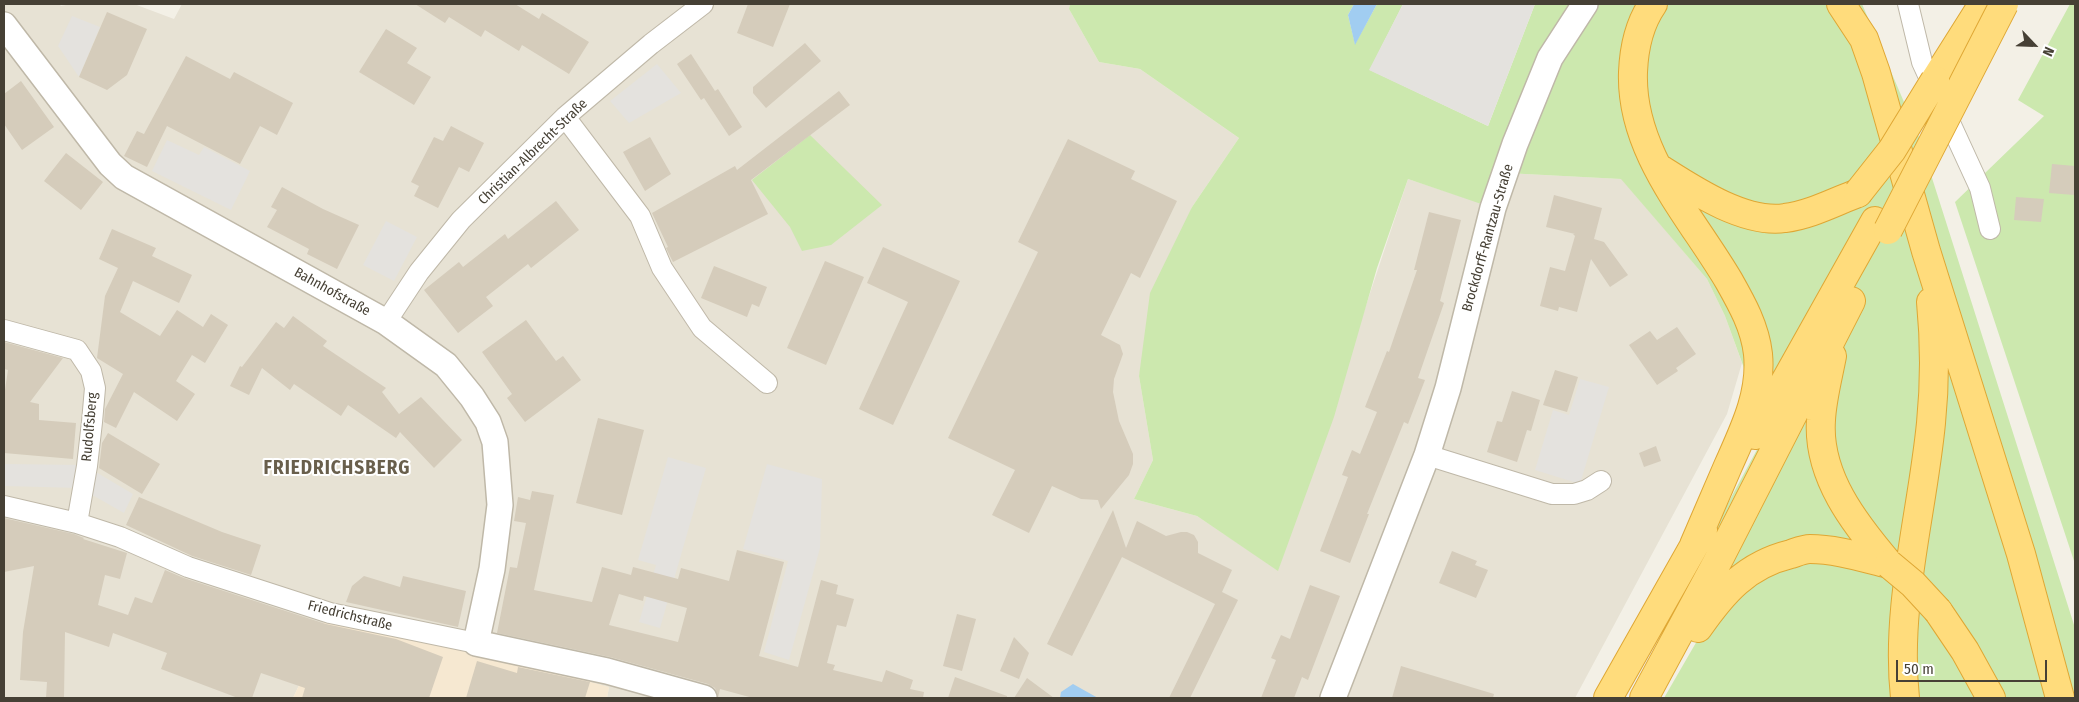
<!DOCTYPE html>
<html>
<head>
<meta charset="utf-8">
<style>
	body { margin:0 }
	#map { position:relative; width:2079px; height:702px; overflow:hidden; background:#f3f0e6; font-family:"Fira Sans Condensed",sans-serif }
	canvas { display:block }
	.frame { position:absolute; inset:0; border:5px solid #464035; pointer-events:none }
	.north { position:absolute; left:2009px; top:20px; width:50px; height:50px; -webkit-text-stroke:4px #fff; paint-order:stroke; rotate:114deg; font-size:14px; font-weight:700; line-height:20px; text-align:center; color:#464035 }
	.north::after { content:''; display:block; margin:auto; width:18px; height:22px; background:#464035; clip-path:polygon(50% 0,100% 100%,50% 72%,0 100%) }
	.scale { position:absolute; left:1896px; top:660px; width:151px; height:22px; box-sizing:border-box; border:2px solid #464035; border-top:0; padding-left:6px; font-size:15px; line-height:18px; white-space:nowrap; color:#464035; -webkit-text-stroke:4px #fff; paint-order:stroke }
</style>
</head>
<body>
<div id="map">
<canvas width="2079" height="702"></canvas>
<div class="frame"></div>
<div class="north">N</div>
<div class="scale">50 m</div>
</div>
<script>
const g = document.querySelector('canvas').getContext('2d');
g.lineJoin = 'round';
function fillPath(path, color) {
  g.fillStyle = color;
  g.fill(path, 'evenodd');
}
function stroke(path, color, width, dash) {
  g.strokeStyle = color;
  g.lineWidth = width;
  g.lineCap = dash ? 'butt' : 'round';
  g.setLineDash(dash || []);
  g.stroke(path);
}
function write(font, color, halo, rows, align = 'center') {
  g.font = font + ' "Fira Sans Condensed",sans-serif';
  g.lineWidth = 4;
  g.setLineDash([]);
  g.textBaseline = 'middle';
  g.strokeStyle = halo;
  g.fillStyle = color;
  for (const [text, x, y, turn = 0] of rows) {
    g.save();
    g.translate(x, y);
    g.rotate((+turn || 0) * Math.PI / 180);
    g.textAlign = isNaN(turn) ? turn : align;
    if (halo) g.strokeText(text, 0, 0);
    g.fillText(text, 0, 0);
    g.restore();
  }
}
const residential = new Path2D(`
	M4,4H59L61,6L71,4H134L174,19L182,4H1070L1069,9L1099,62L1140,69L1239,138L1192,207L1139,376L1153,460L1134,499L1197,516L1278,570L1408,179L1496,208L1506,173L1622,179L1707,279L1725,316L1742,363L1727,414L1575,698H607L609,687L307,668L293,698H4Z`);
const commercial = new Path2D(`
	M326,615L482,652L609,687L607,698H293L307,668Z`);
const green = new Path2D(`
	M1070,4H1354L1348,15L1355,44L1377,4H1403L1370,70L1488,126L1535,4H1862L1919,137L2075,628V698H1664L1701,634L1666,618L1767,431L1725,316L1707,279L1621,179L1506,173L1496,209L1408,179L1377,268L1334,417L1278,571L1197,516L1134,499L1153,460L1139,376L1150,293L1192,207L1239,138L1140,69L1099,62L1069,9Z
	M2070,4H2075V564L1955,202L2044,116L2018,100Z
	M810,135L882,205L831,245L802,251L790,227L752,180Z`);
const parking = new Path2D(`
	M1403,4H1535L1488,126L1369,70Z
	M72,16L100,27L79,77L58,46Z
	M657,64L681,93L629,123L610,101Z
	M167,140L199,155L204,147L250,171L231,210L152,171Z
	M386,221L417,237L394,281L363,265Z
	M1580,379L1609,387L1580,484L1535,470L1553,410L1569,415Z
	M668,457L706,468L660,628L639,622L656,565L638,560Z
	M4,464L84,465L133,494L124,513L80,488L4,486Z
	M767,464L822,479L820,548L789,660L764,652L788,561L743,549Z`);
const water = new Path2D(`
	M1354,4H1377L1355,45L1348,15Z
	M1073,684L1098,698H1060L1061,692Z`);
const building = new Path2D(`
	M415,4H515L539,19L542,13L589,42L569,74L522,45L519,51L485,30L481,37L449,17L445,23Z
	M748,4H790L773,47L737,33Z
	M107,12L147,29L127,75L107,90L79,77Z
	M386,29L417,48L407,63L431,77L414,105L359,72Z
	M805,43L821,61L766,108L753,93V87Z
	M691,54L715,91L718,89L742,127L729,136L704,98L701,100L677,64Z
	M186,56L230,79L234,72L293,103L277,135L260,126L240,164L167,126L147,167L124,156L137,131L144,134Z
	M21,81L54,127L22,150L4,124V94Z
	M839,91L850,105L751,180L768,214L673,262L666,248L668,247L652,213L735,166L737,170Z
	M451,126L484,143L469,172L459,167L438,208L414,196L419,186L411,182L434,137L443,141Z
	M650,137L671,174L645,191L623,152Z
	M1068,139L1135,171L1131,179L1177,201L1140,278L1131,273L1101,335L1120,345L1123,354L1114,379L1113,392L1119,421L1133,454V464L1129,475L1101,509L1098,500L1081,499L1052,486L1029,533L992,515L1015,470L948,438L1038,252L1018,242Z
	M66,153L103,182L81,210L44,181Z
	M2052,164L2075,166V195L2049,193Z
	M282,187L323,209L359,225L337,269L307,254L309,249L267,227L277,210L271,207Z
	M1554,195L1602,208L1594,239L1604,242L1628,275L1610,287L1591,259L1577,312L1559,307L1558,311L1540,306L1550,267L1565,271L1575,236L1573,234H1575L1546,227Z
	M2016,197L2044,199L2041,222L2014,220Z
	M556,201L579,230L531,268L528,264L486,297L493,306L458,333L424,290L459,262L463,267L505,234L508,239Z
	M1429,212L1461,220L1440,301L1444,303L1418,378L1425,380L1408,424L1404,422L1367,514H1369L1350,563L1320,551L1348,477L1342,475L1352,450L1360,454L1377,412L1365,407L1387,351L1389,352L1417,270H1414Z
	M112,229L156,248L152,256L192,275L179,303L133,281L120,312L160,336L177,310L203,327L211,314L228,325L205,363L192,355L176,381L195,394L177,421L134,392L116,428L104,422L105,409L123,374L97,358L105,296L118,268L99,259Z
	M883,247L960,281L893,425L859,409L908,302L867,283Z
	M825,261L864,277L826,365L787,348Z
	M714,266L767,287L759,307L752,304L747,317L701,298Z
	M293,316L327,341L323,346L386,388L382,392L399,414L421,397L462,440L434,468L400,432L396,438L348,405L341,416L294,384L290,390L262,368L249,395L230,386L240,366L242,367L276,322L284,328Z
	M526,320L556,361L563,356L581,380L525,422L507,398L512,394L482,352Z
	M1677,327L1696,354L1676,368L1678,371L1657,385L1629,345L1650,331L1657,340Z
	M4,342L63,358L30,402L39,404V420L76,423L73,459L4,453V396L8,370L4,369Z
	M1555,370L1578,377L1567,412L1543,405Z
	M1512,391L1540,400L1531,431L1527,430L1517,462L1487,452L1497,421L1502,422Z
	M598,418L644,430L622,515L576,503Z
	M108,433L160,464L142,494L99,468L102,443Z
	M1656,446L1661,461L1644,467L1639,453Z
	M532,491L554,495L534,590L592,602L602,567L631,575L633,567L678,579L681,568L729,581L737,550L784,562L759,656L798,667L821,580L838,585L836,594L854,599L846,627L837,625L827,663L835,665L833,670L882,682L886,670L913,680L910,689L924,692L923,698H753L720,689L718,698L715,688L708,684L610,657L497,633L510,567L517,568L526,523L514,521L518,497L530,500ZM619,594L643,601L644,596L687,608L678,642L609,625Z
	M139,497L222,532L261,545L251,575L192,556L126,525Z
	M1113,510L1126,548L1137,521L1166,536L1181,532H1187L1194,535L1198,542V553L1232,570L1222,592L1238,600L1190,698H1169L1215,604L1122,557L1072,656L1047,644Z
	M4,518L74,534L84,538L83,539L127,553L120,579L105,575L98,605L128,615L135,597L152,603L165,570L184,578L326,624L396,639L443,657L429,698H302L305,688L261,673L252,698H238L161,669L167,653L113,633L109,647L65,632L64,698H46L47,682L20,680L23,632L34,566L4,572Z
	M1452,551L1477,561L1475,565L1488,570L1476,598L1439,583Z
	M364,576L400,587L403,576L466,591L458,627L346,602L352,586Z
	M1310,585L1340,596L1308,680L1302,677L1294,698H1261L1276,660L1271,658L1281,635L1290,639Z
	M957,614L976,619L962,671L943,666Z
	M1014,637L1029,653L1019,679L1000,671Z
	M477,661L517,673L518,667L590,682L585,698H466Z
	M1401,666L1494,694L1493,698H1392Z
	M955,677L1007,696V698H948Z
	M1027,678L1054,698H1014Z`);
const minor = new Path2D(`
	M1908,4L1922,62L1980,188L1990,229
	M565,117L640,216L662,268L702,328L767,383
	M386,322L419,272L461,220L565,117L651,44L703,4
	M4,330L77,350L91,371L95,388L92,422L87,466L77,523
	M1427,455L1552,494H1574L1587,490L1601,481
	M4,506L77,523L120,537L188,567L330,613L476,643`);
const tertiary = new Path2D(`
	M4,25L110,164L124,177L386,322L446,365L472,397L488,422L495,442L500,505L492,569L476,643L607,671L704,698
	M1333,698L1427,455L1448,388L1493,208L1515,144L1550,58L1585,4`);
const trunk = new Path2D(`
	M1653,4C1639,24 1634,48 1633,72C1630,152 1690,215 1729,281C1742,304 1755,327 1758,354C1762,394 1744,430 1728,466C1717,492 1705,519 1694,545
	M1841,4L1864,39L1876,73L1926,251L2021,554L2060,698
	M1935,80L1983,4
	M1662,170C1695,191 1745,224 1785,218C1810,215 1834,202 1858,193
	M1832,356C1828,377 1822,399 1821,420C1817,476 1855,524 1889,564
	M1755,435L1875,221
	M1938,611L1965,651L1991,698
	M1698,628C1723,592 1746,565 1791,554C1797,552 1804,549 1810,549C1836,549 1864,558 1889,564
	M1608,698L1703,530
	M1644,698L1720,557L1851,301
	M1905,698C1895,606 1922,515 1931,423C1935,383 1935,343 1931,302`);
const trunkBridge = new Path2D(`
	M1858,193L1892,150L1935,80
	M1888,230L2004,4
	M1889,564L1913,584L1938,611`);
const streetNames = [
	["Christian-Albrecht-Straße",533,152,-44],
	["Brockdorff-Rantzau-Straße",1488,238,-74],
	["Bahnhofstraße",332,292,29],
	["Rudolfsberg",90,427,-85],
	["Friedrichstraße",350,616,14]
];
const districtNames = [
	["FRIEDRICHSBERG",337,469]
];
fillPath(residential, '#e7e2d4');
fillPath(commercial, '#f6e8d1');
fillPath(green, '#cce8ae');
fillPath(parking, '#e4e2de');
fillPath(water, '#a1cdf1');
fillPath(building, '#d5ccbb');
stroke(minor, '#bfb8a8', 22);
stroke(tertiary, '#bfb8a8', 28);
stroke(trunk, '#dfa734', 30);
stroke(minor, '#fff', 20);
stroke(tertiary, '#fff', 25);
stroke(trunk, '#ffdc7c', 28);
stroke(trunkBridge, '#dfa734', 30, []);
stroke(trunkBridge, '#ffdc7c', 28);
write('14px', '#464035', '#fff', streetNames);
g.letterSpacing = '1px';
write('bold 19px', '#695f4c', '#fff', districtNames);
g.letterSpacing = '0px';
</script>
</body>
</html>
